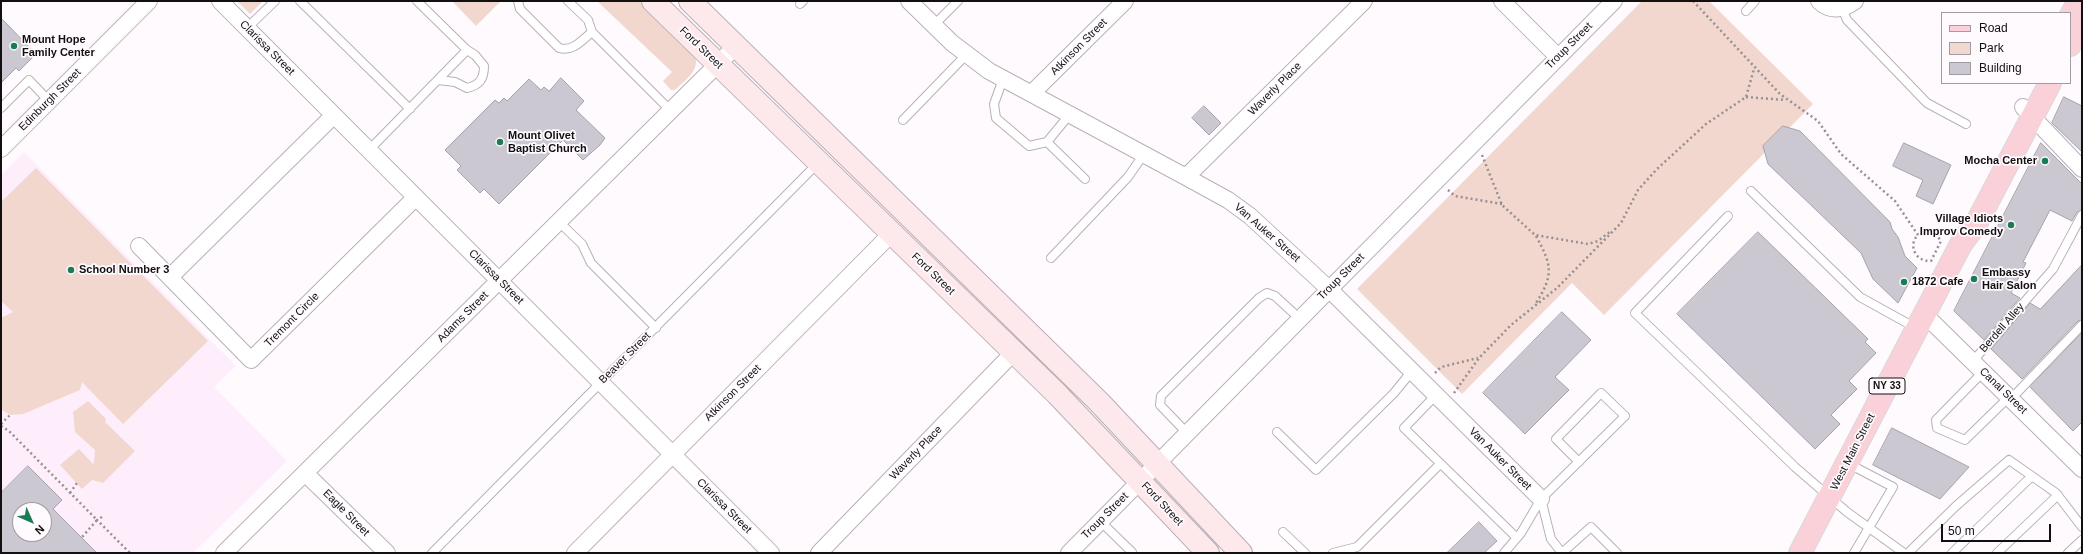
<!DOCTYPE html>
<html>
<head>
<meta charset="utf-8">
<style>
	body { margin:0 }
	#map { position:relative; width:2083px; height:554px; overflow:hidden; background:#fffafe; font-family:Arial,sans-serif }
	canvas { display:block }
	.frame { position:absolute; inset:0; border:2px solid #120f11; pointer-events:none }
	.legend { position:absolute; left:1941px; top:12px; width:130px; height:72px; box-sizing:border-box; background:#fffafe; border:1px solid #a09c9f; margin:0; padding:5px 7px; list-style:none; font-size:12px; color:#120f11 }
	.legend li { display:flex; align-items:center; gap:8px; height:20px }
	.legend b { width:20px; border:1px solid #a09c9f }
	.north { position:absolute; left:12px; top:502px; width:40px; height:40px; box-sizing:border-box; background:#fffafe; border:1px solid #a09c9f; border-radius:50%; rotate:135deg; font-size:11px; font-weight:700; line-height:16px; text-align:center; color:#120f11 }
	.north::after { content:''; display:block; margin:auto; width:14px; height:18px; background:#1a7c54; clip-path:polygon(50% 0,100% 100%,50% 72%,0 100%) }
	.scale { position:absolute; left:1941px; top:524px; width:110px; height:18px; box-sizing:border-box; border:2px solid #120f11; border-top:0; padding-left:5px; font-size:12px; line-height:14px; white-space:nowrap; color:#120f11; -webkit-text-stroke:3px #fffafe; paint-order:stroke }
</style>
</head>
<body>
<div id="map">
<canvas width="2083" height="554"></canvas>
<div class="frame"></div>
<ul class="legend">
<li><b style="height:5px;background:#fbd1d9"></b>Road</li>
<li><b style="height:11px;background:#f1d7ce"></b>Park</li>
<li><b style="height:11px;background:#cbc8d2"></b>Building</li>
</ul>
<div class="north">N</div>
<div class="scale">50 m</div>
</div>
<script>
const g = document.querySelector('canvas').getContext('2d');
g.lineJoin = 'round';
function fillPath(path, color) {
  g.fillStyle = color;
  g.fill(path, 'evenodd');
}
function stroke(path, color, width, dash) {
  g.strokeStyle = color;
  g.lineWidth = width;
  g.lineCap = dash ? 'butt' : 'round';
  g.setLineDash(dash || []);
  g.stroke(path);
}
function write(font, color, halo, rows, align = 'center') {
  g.font = font + ' Arial,sans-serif';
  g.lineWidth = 3.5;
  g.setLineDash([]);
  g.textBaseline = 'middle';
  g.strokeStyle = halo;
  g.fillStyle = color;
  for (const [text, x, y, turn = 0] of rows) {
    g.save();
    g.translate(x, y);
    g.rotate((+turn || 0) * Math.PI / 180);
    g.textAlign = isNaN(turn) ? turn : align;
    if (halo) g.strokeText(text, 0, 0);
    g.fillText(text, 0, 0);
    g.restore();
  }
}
const built = new Path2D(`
	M24,152L236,366L214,387L287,461L193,553H1V175ZM20,510H44V534H20Z`);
const green = new Path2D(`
	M237,1H263L250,14Z
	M452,1H501L476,26Z
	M597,1H640L695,56C700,71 685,80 675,90H671L663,81L672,72Z
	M1642,1H1709L1813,104L1604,315L1572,283L1462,394L1357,289Z
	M36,168L208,341L123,424L82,382L80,390L23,414L10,415L1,409V318L13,312L1,301V202Z
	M88,401L106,419L105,422L135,451L103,483L92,480L82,489L60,465L79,449L93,464L94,463L95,450L75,432L73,412Z`);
const building = new Path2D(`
	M1,18L36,54L19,71L16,68L1,83Z
	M561,78L584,101L576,110L605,138L600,145L583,160L563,140L499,204L484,189L480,193L457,170L461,166L445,150L495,100L499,103L504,98L507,101L529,79L541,90L544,87L549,91Z
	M2064,97L2082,106V152L2052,123Z
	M1204,106L1221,123L1209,135L1192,118Z
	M1783,126L1800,131L1890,222L1892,229L1898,237L1905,256L1917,268L1898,303L1873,279L1861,253L1768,164L1763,146Z
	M1904,143L1951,165L1933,204L1916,196L1923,180L1893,166Z
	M2041,143L2082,184V210L2077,212L2072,221L2050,210L2023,262L2026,263L2011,293L2020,298L1984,340L1954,311Z
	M1758,232L1868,339L1865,342L1876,353L1849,381L1857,389L1831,415L1840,424L1815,449L1677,314Z
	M2082,265V320L2078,321L2022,379L1991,349L2030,303L2040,309Z
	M1562,312L1591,340L1555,377L1569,390L1525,434L1483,393Z
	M2082,333V422L2073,431L2030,387Z
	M1892,428L1969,467L1940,499L1873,465Z
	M28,466L62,500L53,509L97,553H1V493ZM20,510H44V534H20Z
	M1479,522L1497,541L1484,553H1447Z`);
const path = new Path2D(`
	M1693,1L1780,94L1818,121L1841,154L1895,201L1918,235
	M1746,97L1786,100
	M1482,155L1502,205L1535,235L1588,244L1598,241L1611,231
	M1448,190L1455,196L1502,204
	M1926,231L1935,233L1941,241L1931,261C1911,262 1906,236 1926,231Z
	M1536,236C1552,265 1554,275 1536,303
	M1435,373L1441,367L1478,358
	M1454,393L1479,358L1511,325L1557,288L1621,223L1638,190L1657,169L1706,124L1746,97L1754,69
	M1,424L10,415
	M1,426L9,431L97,520L82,537
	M70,493L77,483
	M102,517L97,520L130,553`);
const service = new Path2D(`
	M300,1L410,109
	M518,1L520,9L559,48C573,52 582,40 592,32
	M568,1L588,20L592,32L671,111
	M800,4L803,1
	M1842,8L1847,20L1927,103L1966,124
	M1746,11L1755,1
	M933,26L958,1
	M247,28L275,1
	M1003,79L994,104L996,118L1029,146L1047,142L1070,114
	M438,80L455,82L467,88C479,85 484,80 484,66L475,55L467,50
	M1,108L29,80L49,101
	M903,120L966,55
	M1047,142L1085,179
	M369,150L467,50L417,1
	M1751,191L1860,297L1916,328
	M1728,216L1635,313L1795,467L1847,512L1904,553
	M559,222L582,244L591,263L656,328
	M1051,258L1128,177L1144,154
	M1973,361L2053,269L2082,215
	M1983,372L1936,420L1937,428L1965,440L2009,397
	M1436,395L1404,428L1517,538
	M2011,399L2082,325
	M1277,432L1316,470L1394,393L1412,371
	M1187,433L1160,405L1161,396L1259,298L1267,293L1275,296L1300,319
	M1847,463L1893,487L1854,553
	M1541,499L1551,539L1562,553
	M1100,521L1132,552
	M1283,532L1305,553
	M432,553L818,163
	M1333,553L1357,547L1440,464
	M1504,553L1521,533L1541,499L1625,416L1601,393L1556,439L1579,462
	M1562,553L1591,527L1617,553
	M1908,553L1956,506L2009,460L2056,493L2082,527
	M1952,553L2032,476
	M1997,553L2058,495
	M2068,553L2082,540`);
const minor = new Path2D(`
	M220,1L771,553
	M909,1L952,43L989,71L1186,177L1228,200L1250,216L1329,289L1541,499
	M1502,1L1558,57
	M1819,1C1830,12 1843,10 1855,1
	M1032,93L1125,1
	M2023,107L2082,169
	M1,149L149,1
	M1186,177L1364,1
	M139,246L251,360L416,197
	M170,277L334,115
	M1924,314L2082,469
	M305,473L387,553
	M224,553L736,46
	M575,553L891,234
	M819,553L1013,353
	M1069,553L1614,1`);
const secondary = new Path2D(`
	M653,1L1057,394L1208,553
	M690,1L1099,402L1241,553`);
const primary = new Path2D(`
	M2070,17L2079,1
	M2070,45L2082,22
	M1800,553L1961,244L1976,224L2050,83`);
const markers = [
	[14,46,4,"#1a7c54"],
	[500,142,4,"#1a7c54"],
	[2045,161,4,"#1a7c54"],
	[2011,225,4,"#1a7c54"],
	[71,270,4,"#1a7c54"],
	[1974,279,4,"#1a7c54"],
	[1904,282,4,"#1a7c54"]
];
const shields = [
	[1887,386,36]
];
const shieldNames = [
	["NY 33",1887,386]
];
const poiNames = [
	["Mount Hope",22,40],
	["Family Center",22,53],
	["Mount Olivet",508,136],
	["Baptist Church",508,149],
	["Mocha Center",2037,161,"right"],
	["Village Idiots",2003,219,"right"],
	["Improv Comedy",2003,232,"right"],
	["School Number 3",79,270],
	["Embassy",1982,273],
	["Hair Salon",1982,286],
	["1872 Cafe",1912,282]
];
const streetNames = [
	["Troup Street",1569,46,-45],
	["Atkinson Street",1079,47,-45],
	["Clarissa Street",267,48,45],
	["Ford Street",701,48,44],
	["Waverly Place",1275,89,-45],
	["Edinburgh Street",50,100,-45],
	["Van Auker Street",1267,233,41],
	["Ford Street",933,274,44],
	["Clarissa Street",496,277,45],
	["Troup Street",1341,277,-45],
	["Adams Street",463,317,-45],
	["Tremont Circle",292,320,-45],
	["Berdell Alley",2002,328,-49],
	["Beaver Street",625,358,-45],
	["Canal Street",2003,391,44],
	["Atkinson Street",733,393,-45],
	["West Main Street",1853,452,-63],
	["Waverly Place",916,453,-46],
	["Van Auker Street",1500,459,45],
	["Ford Street",1162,504,47],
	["Clarissa Street",724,506,45],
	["Eagle Street",346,513,45],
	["Troup Street",1105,516,-45]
];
fillPath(built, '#feeefb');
fillPath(green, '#f1d7ce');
fillPath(building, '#cbc8d2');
stroke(building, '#a4a2ab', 1);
stroke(service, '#b9b0b7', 10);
stroke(minor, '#b9b0b7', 18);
stroke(secondary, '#b9b0b7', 24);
stroke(primary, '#d9d9d9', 24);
stroke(path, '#949093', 2.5, [2, 3]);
stroke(service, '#fff', 8);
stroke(minor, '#fff', 16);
stroke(secondary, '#fde8ec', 22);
stroke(primary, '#fbd1d9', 22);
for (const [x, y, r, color] of markers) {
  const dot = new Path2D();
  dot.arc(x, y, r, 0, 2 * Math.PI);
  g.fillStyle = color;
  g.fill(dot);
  stroke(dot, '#fffafe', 1.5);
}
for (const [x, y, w] of shields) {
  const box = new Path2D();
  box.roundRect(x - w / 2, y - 8, w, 16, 3);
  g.fillStyle = '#fffafe';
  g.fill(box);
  stroke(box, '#120f11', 1);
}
write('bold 10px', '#120f11', null, shieldNames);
write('bold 11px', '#120f11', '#fffafe', poiNames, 'left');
write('11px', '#120f11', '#fffafe', streetNames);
</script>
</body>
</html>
